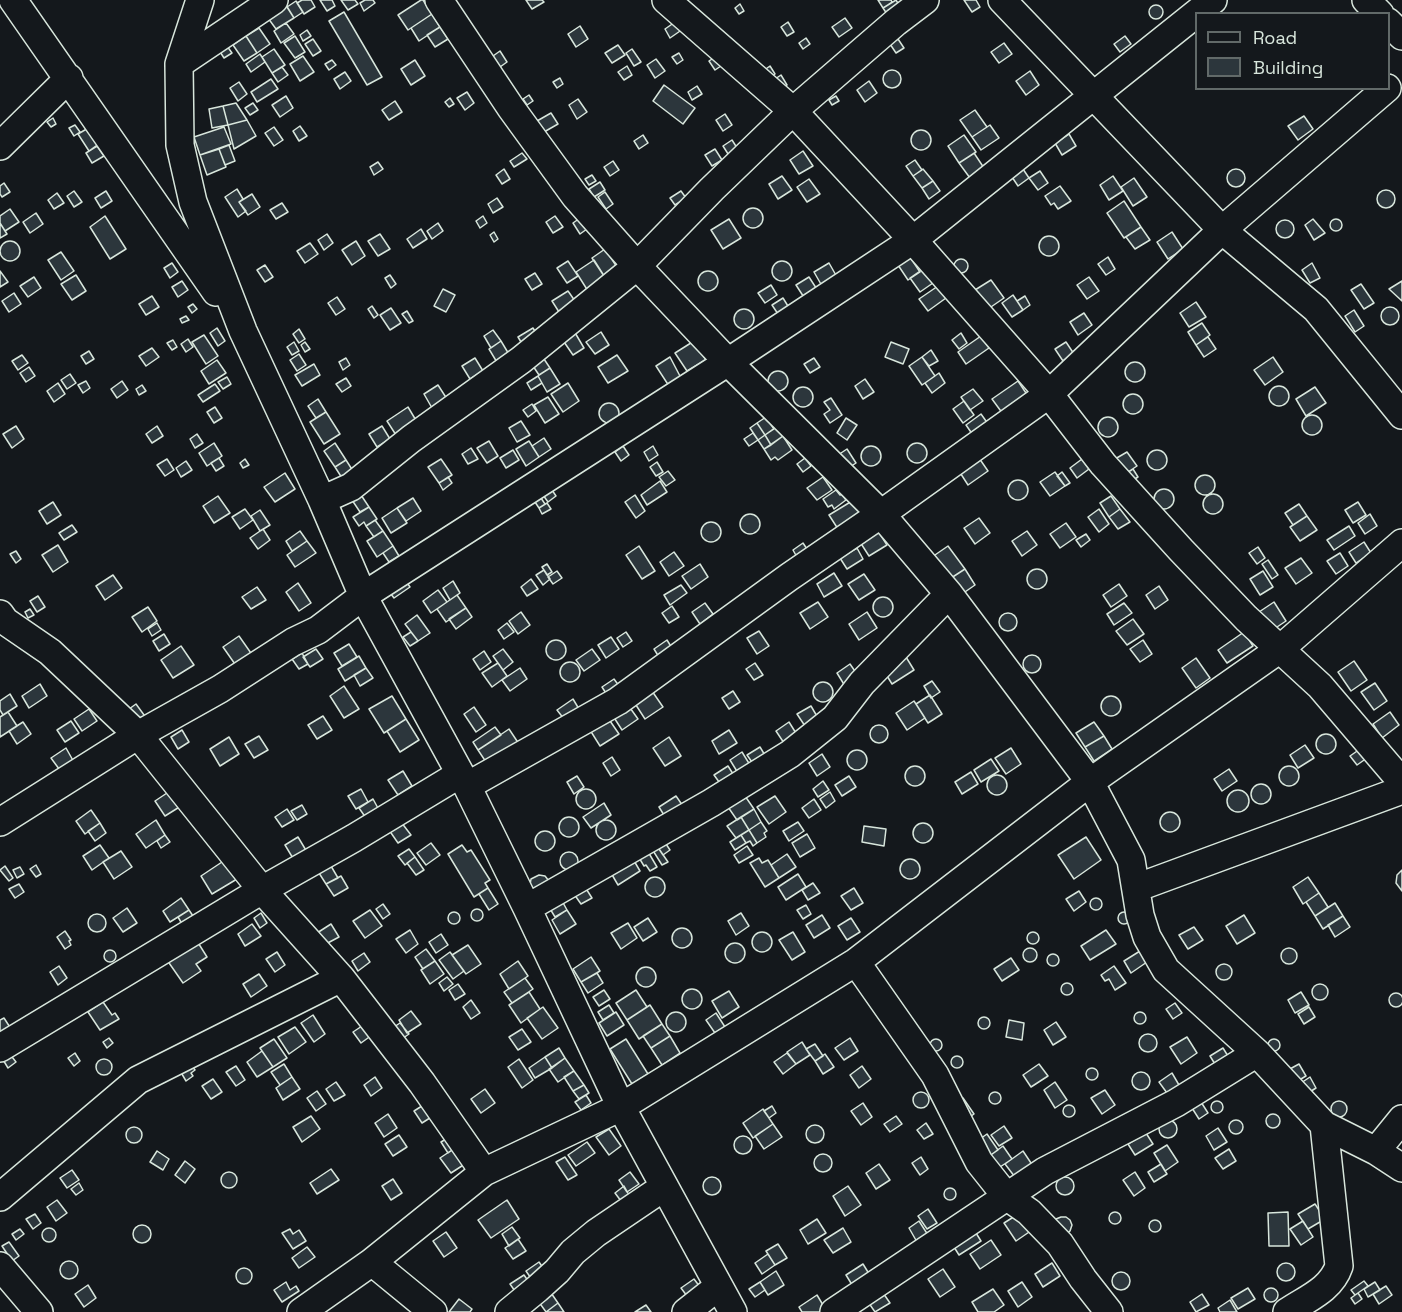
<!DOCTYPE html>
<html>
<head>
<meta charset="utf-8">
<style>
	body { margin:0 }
	#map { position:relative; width:1402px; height:1312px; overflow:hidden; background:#14181c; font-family:"Space Grotesk",sans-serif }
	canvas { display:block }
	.legend { position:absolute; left:1195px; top:12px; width:195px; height:78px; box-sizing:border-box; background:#14181c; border:2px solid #626a69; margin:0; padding:8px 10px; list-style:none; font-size:18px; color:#d8e6dc }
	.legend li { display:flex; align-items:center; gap:12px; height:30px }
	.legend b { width:30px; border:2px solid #626a69 }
</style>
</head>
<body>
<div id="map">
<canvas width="1402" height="1312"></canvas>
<ul class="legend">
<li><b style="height:8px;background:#14181c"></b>Road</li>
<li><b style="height:16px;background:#2c363c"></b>Building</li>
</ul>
</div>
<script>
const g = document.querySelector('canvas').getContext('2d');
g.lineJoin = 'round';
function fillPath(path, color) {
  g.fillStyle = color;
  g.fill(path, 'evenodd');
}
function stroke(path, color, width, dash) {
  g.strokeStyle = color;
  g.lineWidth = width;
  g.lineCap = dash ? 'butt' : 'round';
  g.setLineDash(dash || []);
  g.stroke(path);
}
const building = new Path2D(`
	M302,0H311L315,7L304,14L297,3Z
	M320,0H332L335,6L327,11Z
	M341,0H355L358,4L348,10Z
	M365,0H373L375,3L364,11L360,3Z
	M421,0H423L432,14L408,30L398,15Z
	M526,0H542L544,2L532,9Z
	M878,0H891L892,2L883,8Z
	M896,0L901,8L889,17L883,8Z
	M964,0H976L980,7L972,12Z
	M296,1L303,12L294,18L287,7Z
	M740,4L744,11L739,14L735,8Z
	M1149 12a7 7 0 1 1 14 0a7 7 0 1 1-14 0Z
	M286,5L294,18L276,29L268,18Z
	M344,12L382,77L367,85L329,21Z
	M432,14L440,27L419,41L411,28Z
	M845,18L852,28L839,37L832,27Z
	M678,20L683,29L670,38L665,29Z
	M788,22L794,32L787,36L781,27Z
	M286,23L294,34L281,43L274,31Z
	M580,26L588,39L576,47L568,34Z
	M440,27L448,39L435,47L427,35Z
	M259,28L270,44L257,53L246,36Z
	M307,30L311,36L303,41L300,35Z
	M246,36L257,53L244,61L233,45Z
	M295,36L305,52L295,58L284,43Z
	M1125,36L1131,44L1120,52L1114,44Z
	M806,38L810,44L803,49L799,43Z
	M313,39L321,51L313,56L305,44Z
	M898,39L904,48L896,53L890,44Z
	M224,42L232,53L224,58L217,47Z
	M1004,43L1012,54L999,63L991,52Z
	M618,45L625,55L612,63L605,53Z
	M274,49L285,65L272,73L262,57Z
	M632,49L641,62L634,66L626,53Z
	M500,51L507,62L500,67L493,56Z
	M679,53L683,60L677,64L672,57Z
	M260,54L265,62L251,72L246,64Z
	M718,55L724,64L715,70L709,61Z
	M303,56L314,72L300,81L290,64Z
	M656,59L665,71L655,78L647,65Z
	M332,60L336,65L329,70L325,64Z
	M415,60L425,76L411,85L401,69Z
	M627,66L632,75L624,80L618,72Z
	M770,66L775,74L768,79L763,71Z
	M282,67L288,75L278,82L272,73Z
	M883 79a9 9 0 1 1 18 0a9 9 0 1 1-18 0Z
	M1030,71L1039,85L1026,95L1016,81Z
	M345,72L351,81L340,89L334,79Z
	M781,75L787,85L781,88L775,79Z
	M560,78L563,84L557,88L553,82Z
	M271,79L278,89L257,102L251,92Z
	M869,81L877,93L865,102L857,90Z
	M239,82L247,94L238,101L230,88Z
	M664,85L695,108L683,124L653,101Z
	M697,86L702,94L692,100L688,92Z
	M467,92L474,103L465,110L457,98Z
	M529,95L533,101L527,105L523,99Z
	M286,96L293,108L280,117L272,105Z
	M836,96L839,101L832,105L829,100Z
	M450,98L454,104L449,107L445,102Z
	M578,99L587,112L577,119L569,105Z
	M395,101L402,112L389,120L382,110Z
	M236,103L247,120L228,125L223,106Z
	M253,103L258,110L250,115L245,108Z
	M223,106L228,125L212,128L209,109Z
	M975,110L987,127L972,137L960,120Z
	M551,113L558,124L544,132L537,121Z
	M725,114L732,125L723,131L716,120Z
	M1304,116L1313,129L1298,140L1288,126Z
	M53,118L56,124L51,127L47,122Z
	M247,120L256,136L234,149L228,125Z
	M75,125L80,132L74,136L69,128Z
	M990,125L999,138L981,150L972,137Z
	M300,126L307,136L299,141L293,131Z
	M90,127L100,143L89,151L78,134Z
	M224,127L231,144L200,155L194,137Z
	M274,127L283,140L274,146L265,133Z
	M911 140a10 10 0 1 1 20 0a10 10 0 1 1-20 0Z
	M1069,134L1076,146L1062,155L1055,143Z
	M643,135L648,143L639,149L634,141Z
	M964,135L976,152L959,163L948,146Z
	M732,140L739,151L730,157L723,146Z
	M229,145L235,161L225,165L219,149Z
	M97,146L104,156L92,163L86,153Z
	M219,149L226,167L207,175L200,155Z
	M715,149L722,160L712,166L705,155Z
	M803,151L813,166L799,174L790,160Z
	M522,153L527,159L514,167L510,161Z
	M974,153L984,168L970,178L959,163Z
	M915,160L922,170L913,176L906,166Z
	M613,161L619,170L610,176L604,167Z
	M378,162L383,169L374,175L370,167Z
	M1227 178a9 9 0 1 1 18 0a9 9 0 1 1-18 0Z
	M504,169L510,179L502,184L496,175Z
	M923,169L933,181L922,188L913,176Z
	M1023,169L1029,178L1018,186L1012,177Z
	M1040,171L1048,183L1038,190L1029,178Z
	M592,175L596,181L589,185L585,179Z
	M782,176L792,190L778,199L769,184Z
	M1113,176L1123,191L1109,200L1100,185Z
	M1134,178L1147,197L1133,206L1121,187Z
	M809,179L820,194L807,202L797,187Z
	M933,181L940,191L929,199L922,188Z
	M600,182L605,190L594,197L589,189Z
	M4,183L10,192L2,197L0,194V186Z
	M1060,186L1071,201L1058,209L1054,203L1051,205L1045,196Z
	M237,189L243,199L239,202L246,211L238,217L225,197Z
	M1377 199a9 9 0 1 1 18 0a9 9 0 1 1-18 0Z
	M74,191L82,202L74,207L67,196Z
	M106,191L112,201L101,208L95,198Z
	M681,191L686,198L675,205L670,198Z
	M605,192L613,204L606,209L598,197Z
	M57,193L64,203L54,209L48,200Z
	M252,194L260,207L248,215L239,202Z
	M497,198L503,207L493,213L488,204Z
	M1124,201L1141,227L1124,238L1107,213Z
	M282,203L288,212L276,219L270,210Z
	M743 218a10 10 0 1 1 20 0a10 10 0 1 1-20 0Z
	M10,209L19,222L5,231L0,223V216Z
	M36,213L43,224L30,233L23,222Z
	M105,216L126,249L110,259L90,227Z
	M483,216L487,223L480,228L476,221Z
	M555,216L563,227L553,233L546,222Z
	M580,218L587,229L580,234L573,223Z
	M1330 225a6 6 0 1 1 12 0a6 6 0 1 1-12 0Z
	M729,219L741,238L723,249L711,230Z
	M1313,219L1325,233L1314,240L1305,225Z
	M1276 229a9 9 0 1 1 18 0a9 9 0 1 1-18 0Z
	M0,223L7,234L0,238Z
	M438,223L443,231L432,239L427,231Z
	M1141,227L1150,240L1135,249L1126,237Z
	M421,229L427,239L413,248L407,239Z
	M494,232L498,239L494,242L490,235Z
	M1172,232L1183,249L1168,259L1157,242Z
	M327,234L333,243L324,250L318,240Z
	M380,234L390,249L378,256L368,241Z
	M1039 246a10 10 0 1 1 20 0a10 10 0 1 1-20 0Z
	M356,241L365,256L352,265L342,250Z
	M0 251a10 10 0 1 1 20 0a10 10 0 1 1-20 0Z
	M310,243L318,254L305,263L297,251Z
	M605,249L619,270L606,279L592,258Z
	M61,252L74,271L61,280L48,260Z
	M910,257L920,272L908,280L898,265Z
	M1108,257L1115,269L1106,275L1098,264Z
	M954 266a7 7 0 1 1 14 0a7 7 0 1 1-14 0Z
	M594,260L606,279L588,291L576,272Z
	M772 271a10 10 0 1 1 20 0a10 10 0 1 1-20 0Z
	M568,261L578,276L567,283L557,268Z
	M172,263L178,272L170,278L164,268Z
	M829,263L837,277L822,286L814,272Z
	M1312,263L1320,278L1310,283L1302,270Z
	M265,265L273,277L265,282L257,270Z
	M923,269L933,283L920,292L910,278Z
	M698 281a10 10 0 1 1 20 0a10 10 0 1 1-20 0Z
	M0,271L8,282L0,287Z
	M535,273L542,284L532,290L525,279Z
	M76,275L86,291L72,300L61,284Z
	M390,275L396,284L391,288L385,278Z
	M34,277L41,288L28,297L20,286Z
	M809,277L820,294L807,302L796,285Z
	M1089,277L1099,291L1087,299L1077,285Z
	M991,280L1004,298L988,309L975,290Z
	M182,281L188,290L178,297L172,287Z
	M1402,281V301L1389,289Z
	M1361,284L1374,303L1364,309L1351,290Z
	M771,285L777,295L765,303L758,293Z
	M938,286L946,298L928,311L919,299Z
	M443,289L455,295L446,312L434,306Z
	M568,291L575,301L559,312L552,301Z
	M14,293L21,304L9,312L2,301Z
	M1013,295L1023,310L1012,317L1002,303Z
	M152,296L159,307L146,315L139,304Z
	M1025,296L1030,305L1023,310L1017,301Z
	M337,297L345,309L336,315L328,303Z
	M783,298L791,311L780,317L772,305Z
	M1196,302L1206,317L1189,327L1180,313Z
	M193,304L197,309L192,313L188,307Z
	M372,306L378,315L374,318L368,309Z
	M1381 316a9 9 0 1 1 18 0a9 9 0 1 1-18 0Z
	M391,308L401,323L390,330L380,315Z
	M734 319a10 10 0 1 1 20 0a10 10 0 1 1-20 0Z
	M1354,310L1364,326L1355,332L1345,316Z
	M407,311L413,321L409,323L402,314Z
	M1084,313L1092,325L1078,335L1070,322Z
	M186,316L189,320L182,323L180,319Z
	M1202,323L1210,335L1196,345L1188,332Z
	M217,328L225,341L218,346L210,333Z
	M533,328L539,338L524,347L518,337Z
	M299,329L305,339L299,343L293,334Z
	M493,330L501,341L491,348L484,336Z
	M574,331L584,348L573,355L562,339Z
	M601,332L609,345L595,354L586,342Z
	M961,333L967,343L959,349L952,340Z
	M204,335L218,356L206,364L192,342Z
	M981,336L989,348L966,364L958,352Z
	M1208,337L1216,349L1204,357L1196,345Z
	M188,339L193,347L186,352L181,344Z
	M173,340L177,347L172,350L167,343Z
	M501,341L510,356L498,364L489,349Z
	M694,341L706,360L687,371L675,353Z
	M294,342L299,351L292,355L287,347Z
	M305,342L310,349L305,352L301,345Z
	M891,342L909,349L903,364L885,357Z
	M1066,342L1074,354L1063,361L1055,349Z
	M152,348L159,357L146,366L139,356Z
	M931,350L938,361L929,366L922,357Z
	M89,351L94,359L86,364L81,356Z
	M299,354L306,365L297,371L290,360Z
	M22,355L28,363L18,370L12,361Z
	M617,355L628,371L608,383L598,367Z
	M542,356L550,368L539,375L531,363Z
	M670,357L681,378L669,386L656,366Z
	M922,357L935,376L922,385L909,366Z
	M1273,357L1283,372L1265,385L1254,370Z
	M346,358L350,365L343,370L339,362Z
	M475,358L483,371L470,379L462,366Z
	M814,358L820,367L810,373L804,364Z
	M217,360L226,373L209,384L201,371Z
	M1125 372a10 10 0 1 1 20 0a10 10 0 1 1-20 0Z
	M314,364L320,375L302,386L295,375Z
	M29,367L35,376L26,382L20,373Z
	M550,368L560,384L547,392L538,376Z
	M768 381a10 10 0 1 1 20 0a10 10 0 1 1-20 0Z
	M939,373L945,383L932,393L925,383Z
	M70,374L76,383L67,389L61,380Z
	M538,376L542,383L531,390L527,383Z
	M227,377L231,384L223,389L218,382Z
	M346,378L351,386L342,392L336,384Z
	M865,379L874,392L863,399L855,386Z
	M86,381L90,388L83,393L78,385Z
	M122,381L128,390L117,398L111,389Z
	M1018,381L1028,396L1003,414L992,399Z
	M58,383L65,394L54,402L47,391Z
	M568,383L579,401L563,412L551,394Z
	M215,384L220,391L203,402L198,395Z
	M142,385L146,391L139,395L136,389Z
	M438,385L447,399L432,408L424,394Z
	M1269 396a10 10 0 1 1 20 0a10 10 0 1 1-20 0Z
	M1315,387L1326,403L1306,416L1296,399Z
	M793 397a10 10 0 1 1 20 0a10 10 0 1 1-20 0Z
	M973,389L983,401L970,410L961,397Z
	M1123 404a10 10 0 1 1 20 0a10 10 0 1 1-20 0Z
	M548,397L559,414L545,423L534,405Z
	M831,398L842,415L830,423L824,414L830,410L824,402Z
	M318,399L326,412L316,418L308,406Z
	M964,401L974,415L963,423L953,409Z
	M599 413a10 10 0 1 1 20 0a10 10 0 1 1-20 0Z
	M532,404L536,411L528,417L523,410Z
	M215,407L222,418L214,423L207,412Z
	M408,407L417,422L396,435L387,421Z
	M326,412L340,434L324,444L310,422Z
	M981,414L991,428L975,438L966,425Z
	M1302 425a10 10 0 1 1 20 0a10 10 0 1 1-20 0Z
	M766,417L774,429L765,435L757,423Z
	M1098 427a10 10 0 1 1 20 0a10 10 0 1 1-20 0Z
	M846,418L857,425L847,440L837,433Z
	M521,421L530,435L517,442L509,428Z
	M757,423L765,435L758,440L750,428Z
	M16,426L24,439L12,448L3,434Z
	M157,426L163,436L152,443L146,434Z
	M382,426L390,439L377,447L369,434Z
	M776,427L783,436L771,445L765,435Z
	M753,433L758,440L749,446L744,439Z
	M197,434L203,443L195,448L190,439Z
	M765,435L771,445L764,449L758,440Z
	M783,436L792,450L778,460L775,457L771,460L764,449Z
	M544,438L551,449L539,457L532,446Z
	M489,441L498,456L487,463L477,448Z
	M529,441L539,457L526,466L516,449Z
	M214,443L222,456L207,466L199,453Z
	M335,443L346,460L335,467L324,451Z
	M907 453a10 10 0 1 1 20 0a10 10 0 1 1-20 0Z
	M623,446L629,455L621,461L615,452Z
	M653,446L658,455L649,461L644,452Z
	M861 456a10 10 0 1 1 20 0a10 10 0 1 1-20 0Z
	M471,448L478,459L468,464L462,454Z
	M847,449L856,463L841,473L832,459Z
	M513,450L519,460L506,468L500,458Z
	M1147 460a10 10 0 1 1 20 0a10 10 0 1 1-20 0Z
	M1127,452L1137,466L1125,474L1115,459Z
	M219,458L224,466L216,471L211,463Z
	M805,458L811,466L803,472L797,464Z
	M979,458L988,471L968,485L959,471Z
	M167,459L174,470L165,476L157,465Z
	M245,459L249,465L243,468L240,463Z
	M441,459L452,475L439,483L428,467Z
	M1082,459L1089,469L1077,478L1070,468Z
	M346,460L353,471L342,478L335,467Z
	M186,461L192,470L181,477L176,468Z
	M657,462L663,472L656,476L650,467Z
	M1133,469L1138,477L1130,482L1125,474Z
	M668,471L675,480L666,486L659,477Z
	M1055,472L1065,486L1050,496L1040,482Z
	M1062,472L1070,483L1065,486L1057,476Z
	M285,473L295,489L275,502L264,487Z
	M1195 485a10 10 0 1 1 20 0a10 10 0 1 1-20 0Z
	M448,477L452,483L443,490L439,483Z
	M823,477L832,490L817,500L807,488Z
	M1008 490a10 10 0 1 1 20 0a10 10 0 1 1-20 0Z
	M660,481L667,492L647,505L641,495Z
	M1154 499a10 10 0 1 1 20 0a10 10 0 1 1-20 0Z
	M552,490L556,496L548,502L543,495Z
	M836,490L840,495L842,494L846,500L834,509L832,505L828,507L823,499Z
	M1203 504a10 10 0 1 1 20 0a10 10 0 1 1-20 0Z
	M361,495L369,507L360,512L352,500Z
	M635,495L645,511L636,518L625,502Z
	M218,496L230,513L214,523L203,506Z
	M1111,496L1120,509L1109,517L1100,503Z
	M413,498L421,511L406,521L397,508Z
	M541,498L545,504L539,508L535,502Z
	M852,501L861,514L838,529L829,515Z
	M53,502L61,515L47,524L39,511Z
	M1358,502L1366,515L1353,523L1345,510Z
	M547,503L551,509L542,514L539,508Z
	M1299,504L1307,516L1293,525L1285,513Z
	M369,507L377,519L366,526L364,522L359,526L353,517Z
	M397,508L407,523L391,533L382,518Z
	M245,509L253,520L240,529L232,517Z
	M1099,509L1109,524L1099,532L1088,517Z
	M1120,509L1130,522L1118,529L1109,517Z
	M260,510L270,525L260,531L251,516Z
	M1370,514L1377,526L1365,534L1358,523Z
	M740 524a10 10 0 1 1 20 0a10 10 0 1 1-20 0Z
	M1307,516L1317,530L1300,541L1290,527Z
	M979,518L990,533L975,544L964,528Z
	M375,520L383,531L374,537L366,526Z
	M701 532a10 10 0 1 1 20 0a10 10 0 1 1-20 0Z
	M1066,523L1076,537L1060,548L1050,534Z
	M72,525L77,532L64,540L59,533Z
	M1349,526L1355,536L1334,550L1327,540Z
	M263,529L270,540L258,549L250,538Z
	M300,531L307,541L292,551L286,541Z
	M383,531L393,546L377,557L367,541Z
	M878,531L887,545L869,556L860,542Z
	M1027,531L1037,545L1022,556L1012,541Z
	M1086,534L1090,540L1081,547L1076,540Z
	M307,541L316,553L295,567L287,555Z
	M1364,542L1371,553L1356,563L1349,552Z
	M803,543L809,552L798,559L793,550Z
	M58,545L68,562L53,572L42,555Z
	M393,546L399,556L389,562L383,553Z
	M639,546L655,571L642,579L626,555Z
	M948,546L965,569L948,580L932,557Z
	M1258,547L1265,558L1257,564L1249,553Z
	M857,548L863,559L847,569L840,558Z
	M16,551L21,559L16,563L10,554Z
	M674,552L684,566L669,576L660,562Z
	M1340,553L1348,566L1336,574L1327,561Z
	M1301,558L1312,573L1296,584L1285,568Z
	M1268,560L1278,575L1272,579L1262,564Z
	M547,564L552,572L547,575L542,567Z
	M700,564L708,577L691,589L682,576Z
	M965,569L975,585L962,594L948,580Z
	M1027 579a10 10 0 1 1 20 0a10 10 0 1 1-20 0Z
	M544,570L550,579L543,585L536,575Z
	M557,571L562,578L553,584L548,577Z
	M1263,571L1273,587L1260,595L1250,579Z
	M834,573L842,586L824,597L817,584Z
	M864,574L875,590L859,600L848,584Z
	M113,575L122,588L105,600L96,586Z
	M403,577L410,587L394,598L387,589Z
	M531,579L538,589L527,596L521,587Z
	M453,581L460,593L450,600L443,588Z
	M298,583L311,603L299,611L286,592Z
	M1119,584L1127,596L1111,607L1103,595Z
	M681,585L687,593L670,605L664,595Z
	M1159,586L1168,600L1155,609L1146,595Z
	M257,587L266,600L251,609L242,597Z
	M438,590L447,602L431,613L423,601Z
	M457,595L466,608L446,622L437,609Z
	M38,596L45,607L37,612L30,601Z
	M873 607a10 10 0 1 1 20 0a10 10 0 1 1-20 0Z
	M818,602L828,617L810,629L800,613Z
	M1274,602L1286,621L1271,631L1259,612Z
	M705,603L713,614L700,624L692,612Z
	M1124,603L1132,613L1114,625L1107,614Z
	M672,606L679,617L669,623L662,613Z
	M148,607L157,621L142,632L132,617Z
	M466,608L472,617L456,629L449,619Z
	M30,609L34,615L28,618L25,612Z
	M521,612L530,625L518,634L509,621Z
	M867,612L877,628L859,640L849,624Z
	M999 622a9 9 0 1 1 18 0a9 9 0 1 1-18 0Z
	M417,615L430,633L418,641L405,624Z
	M1133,619L1144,634L1127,645L1116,631Z
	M157,623L161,630L152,636L148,629Z
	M507,623L514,632L504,639L498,630Z
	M759,631L769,646L757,654L747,638Z
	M411,632L418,641L410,646L403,637Z
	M626,632L632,641L623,647L617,638Z
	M1244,632L1253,646L1227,663L1218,650Z
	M164,634L170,644L159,651L153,641Z
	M239,636L253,656L237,667L223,647Z
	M611,637L619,649L606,658L598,645Z
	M667,640L675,653L662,662L654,649Z
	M1143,640L1152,654L1140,662L1130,649Z
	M546 650a10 10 0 1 1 20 0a10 10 0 1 1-20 0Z
	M349,644L357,657L342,666L334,653Z
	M181,646L194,665L173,678L161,660Z
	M316,649L323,659L310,667L303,657Z
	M503,649L513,662L503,670L493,656Z
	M592,649L600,660L584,671L576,660Z
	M484,651L491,662L480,670L473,659Z
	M302,653L308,664L299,669L292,659Z
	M1023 664a9 9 0 1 1 18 0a9 9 0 1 1-18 0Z
	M359,656L366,668L345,681L338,669Z
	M906,657L914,670L892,684L884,671Z
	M1196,658L1210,678L1196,688L1182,668Z
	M1354,661L1367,680L1351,691L1338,672Z
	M560 672a10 10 0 1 1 20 0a10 10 0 1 1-20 0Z
	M498,663L507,676L492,687L482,673Z
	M755,663L763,675L754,680L746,669Z
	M850,664L859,677L845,686L837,673Z
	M366,668L373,678L360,686L354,675Z
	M520,668L527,679L510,691L502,680Z
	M614,679L622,690L609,698L602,687Z
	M932,681L940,692L931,698L924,686Z
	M813 692a10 10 0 1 1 20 0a10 10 0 1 1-20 0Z
	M1375,683L1387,701L1374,710L1361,692Z
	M40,684L47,696L29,708L22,696Z
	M344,686L359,709L344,718L330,696Z
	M652,691L663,707L645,719L634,702Z
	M733,691L740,702L729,709L722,698Z
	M10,694L17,706L3,715L0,710V701Z
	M930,695L942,714L928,723L916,704Z
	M392,696L406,719L384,733L369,709Z
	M1101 706a10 10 0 1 1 20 0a10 10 0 1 1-20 0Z
	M573,699L579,709L564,719L557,710Z
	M914,701L925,718L907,730L896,713Z
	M136,704L147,719L139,724L129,709Z
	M628,705L638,719L622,730L613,716Z
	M811,706L818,718L805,726L797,714Z
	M474,707L486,725L476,732L464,714Z
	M89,709L97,721L82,731L74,719Z
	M8,712L17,726L0,737V717Z
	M1390,712L1399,725L1382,738L1373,724Z
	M323,716L332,730L317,739L308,725Z
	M608,718L619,734L600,746L590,730Z
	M406,719L419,740L400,752L387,731Z
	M71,721L79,733L65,742L57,730Z
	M23,722L31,734L17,744L9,731Z
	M789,722L799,738L786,746L776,731Z
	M1094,722L1104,736L1085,747L1076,733Z
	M870 734a9 9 0 1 1 18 0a9 9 0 1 1-18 0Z
	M495,727L501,735L478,750L473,742Z
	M509,729L519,744L488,765L478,750Z
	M182,730L189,742L178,749L171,737Z
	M729,730L737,743L719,754L712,741Z
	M1316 744a10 10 0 1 1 20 0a10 10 0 1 1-20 0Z
	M259,736L268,750L254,758L245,744Z
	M1104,736L1112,749L1094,761L1085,747Z
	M229,737L239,754L220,766L210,749Z
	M669,737L681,756L665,766L653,748Z
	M1305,745L1314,758L1298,768L1290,755Z
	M760,747L766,757L754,765L747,755Z
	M66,748L75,764L62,773L51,758Z
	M1011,748L1021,764L1006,774L995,758Z
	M1360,749L1367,758L1357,765L1350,756Z
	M847 760a10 10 0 1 1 20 0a10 10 0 1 1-20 0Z
	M742,752L750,765L738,773L730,760Z
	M822,754L830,767L817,776L809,763Z
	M612,757L620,770L611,776L603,763Z
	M991,759L999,771L981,782L974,770Z
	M1279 776a10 10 0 1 1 20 0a10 10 0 1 1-20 0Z
	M728,766L735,777L722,786L714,775Z
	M905 776a10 10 0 1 1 20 0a10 10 0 1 1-20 0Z
	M1229,769L1237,781L1222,791L1214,779Z
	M403,771L412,786L398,795L388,780Z
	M971,772L978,784L962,794L955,782Z
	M987 785a10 10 0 1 1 20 0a10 10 0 1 1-20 0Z
	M577,776L584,787L574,794L567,782Z
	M849,776L856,787L842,796L835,785Z
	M823,781L829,790L818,797L813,789Z
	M1251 794a10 10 0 1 1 20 0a10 10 0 1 1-20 0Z
	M361,789L368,802L356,809L348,796Z
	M576 799a10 10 0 1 1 20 0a10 10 0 1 1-20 0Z
	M1227 801a11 11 0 1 1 22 0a11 11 0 1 1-22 0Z
	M170,791L181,806L165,816L155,801Z
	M830,792L835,801L826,808L820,799Z
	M676,796L685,809L667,820L659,807Z
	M745,796L754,809L737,820L728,807Z
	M775,796L786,812L769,824L757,807Z
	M373,799L379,810L366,818L359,808Z
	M814,799L821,810L809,818L802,808Z
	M604,803L611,815L591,828L583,817Z
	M302,805L307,814L297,820L291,811Z
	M287,809L294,820L282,827L275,817Z
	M754,809L761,822L749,830L741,817Z
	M91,810L100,823L85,834L76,821Z
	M1160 822a10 10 0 1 1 20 0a10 10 0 1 1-20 0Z
	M741,817L749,830L736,838L727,826Z
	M559 827a10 10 0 1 1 20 0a10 10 0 1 1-20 0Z
	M156,820L165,835L146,848L136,834Z
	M596 830a10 10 0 1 1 20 0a10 10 0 1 1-20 0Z
	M401,822L411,835L398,843L389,830Z
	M761,822L767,831L764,833L766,837L757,843L749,830Z
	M798,822L804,831L789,841L783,831Z
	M100,823L106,833L95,841L88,831Z
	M913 833a10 10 0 1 1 20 0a10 10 0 1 1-20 0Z
	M864,826L886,829L884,846L862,842Z
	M749,830L757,843L753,846L750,841L746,843L741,835Z
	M535 841a10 10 0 1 1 20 0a10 10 0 1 1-20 0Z
	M807,834L815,848L800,857L792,843Z
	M165,835L170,842L161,848L157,841Z
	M741,835L746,843L735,850L730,842Z
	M298,837L307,852L294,860L285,845Z
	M1086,837L1101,860L1074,879L1058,855Z
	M664,841L670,850L663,855L657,846Z
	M431,843L440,855L426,865L417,853Z
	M100,845L109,858L92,870L83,856Z
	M462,845L467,852L471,850L490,880L485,883L488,888L474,897L448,854Z
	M657,846L668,862L662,865L652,849Z
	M747,846L753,855L739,863L734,855Z
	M409,849L415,857L405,865L398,856Z
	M647,850L657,867L650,871L646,865L644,866L638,856Z
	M121,851L132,867L114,879L103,862Z
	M560 861a9 9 0 1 1 18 0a9 9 0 1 1-18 0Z
	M787,854L796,867L779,878L771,865Z
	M415,857L424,870L416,875L407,863Z
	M759,858L762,863L768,860L779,878L765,887L750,863Z
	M633,859L640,871L618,885L611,873Z
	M900 869a10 10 0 1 1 20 0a10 10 0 1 1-20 0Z
	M225,860L237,879L212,894L201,876Z
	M36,865L41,874L36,877L30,869Z
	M5,866L13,878L9,881L0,870Z
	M331,866L338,878L326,884L319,873Z
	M20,867L24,874L17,878L13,870Z
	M1402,870V891L1396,883L1397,875Z
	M798,874L806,887L786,900L778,887Z
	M539,875L545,876L549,881L532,891L530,885L531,879Z
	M341,876L348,888L334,896L326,884Z
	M1308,877L1319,893L1303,904L1293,887Z
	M645 887a10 10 0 1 1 20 0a10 10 0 1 1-20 0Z
	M813,883L820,893L808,900L802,890Z
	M19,884L24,892L15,898L9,889Z
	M585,887L592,898L581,904L574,894Z
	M488,888L498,904L489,910L479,894Z
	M854,888L863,903L851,910L841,896Z
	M1079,891L1086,902L1074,911L1066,899Z
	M1319,893L1328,907L1315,916L1306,902Z
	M1090 904a6 6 0 1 1 12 0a6 6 0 1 1-12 0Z
	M181,898L189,910L170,922L163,911Z
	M561,899L567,910L555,917L549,907Z
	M1335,903L1343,916L1323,929L1315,916Z
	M383,904L390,914L383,919L376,909Z
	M806,905L811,914L803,919L797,910Z
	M127,908L137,923L123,932L113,918Z
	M471 915a6 6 0 1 1 12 0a6 6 0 1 1-12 0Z
	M189,910L197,922L185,929L178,917Z
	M370,910L382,926L365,938L353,921Z
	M567,910L576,924L560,934L552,920Z
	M1118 918a6 6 0 1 1 12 0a6 6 0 1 1-12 0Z
	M448 918a6 6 0 1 1 12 0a6 6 0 1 1-12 0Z
	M261,913L267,923L260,928L254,918Z
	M741,913L749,926L736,935L728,921Z
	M88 923a9 9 0 1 1 18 0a9 9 0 1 1-18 0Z
	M822,915L830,928L814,938L806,925Z
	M1244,915L1255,933L1237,944L1226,926Z
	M1343,916L1350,927L1335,937L1328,925Z
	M648,918L657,932L643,941L634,927Z
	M851,918L860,932L847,940L838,926Z
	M628,923L637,938L621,949L611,933Z
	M252,924L261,936L245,946L238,934Z
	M331,924L339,937L324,945L317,933Z
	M1194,927L1203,940L1188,949L1179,935Z
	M672 938a10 10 0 1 1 20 0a10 10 0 1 1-20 0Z
	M410,930L418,944L406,953L396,939Z
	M1106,930L1116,944L1090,960L1081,946Z
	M65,931L71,940L69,941L71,945L65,949L57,937Z
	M1027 938a6 6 0 1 1 12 0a6 6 0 1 1-12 0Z
	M793,932L805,952L792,960L779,940Z
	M752 942a10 10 0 1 1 20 0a10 10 0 1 1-20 0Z
	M441,934L448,945L436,953L429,942Z
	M197,941L207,957L196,964L201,971L183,983L167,960Z
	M725 953a10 10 0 1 1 20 0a10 10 0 1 1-20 0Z
	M468,945L481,964L466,974L452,955Z
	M1281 956a8 8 0 1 1 16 0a8 8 0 1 1-16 0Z
	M1023 955a7 7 0 1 1 14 0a7 7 0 1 1-14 0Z
	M426,949L435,961L423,969L415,957Z
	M104 956a6 6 0 1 1 12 0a6 6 0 1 1-12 0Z
	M1140,951L1147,962L1131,973L1124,961Z
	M277,952L285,965L275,972L266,959Z
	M450,952L464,971L453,979L439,960Z
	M364,953L370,962L358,971L352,961Z
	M1047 960a6 6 0 1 1 12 0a6 6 0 1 1-12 0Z
	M591,957L600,971L581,982L573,969Z
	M1011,958L1019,970L1002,981L994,969Z
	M435,961L444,974L430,984L421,970Z
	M518,961L528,976L509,989L500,974Z
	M1216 972a8 8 0 1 1 16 0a8 8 0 1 1-16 0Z
	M59,966L67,978L58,985L50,972Z
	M1114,966L1126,983L1115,990L1109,979L1105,981L1101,975Z
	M636 977a10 10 0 1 1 20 0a10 10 0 1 1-20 0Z
	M597,973L603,983L588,993L581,982Z
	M259,974L267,986L251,997L243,984Z
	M447,977L453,984L444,991L439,983Z
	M525,978L533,989L512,1003L504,992Z
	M1061 989a6 6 0 1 1 12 0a6 6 0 1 1-12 0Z
	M458,984L465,994L455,1000L449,990Z
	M1312 992a8 8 0 1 1 16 0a8 8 0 1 1-16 0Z
	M682 999a10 10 0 1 1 20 0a10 10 0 1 1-20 0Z
	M604,990L610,999L599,1006L593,997Z
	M636,990L647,1007L627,1020L616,1003Z
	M729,991L739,1007L722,1018L712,1001Z
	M529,992L540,1009L521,1023L509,1005Z
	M1301,992L1309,1005L1295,1013L1288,1000Z
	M1389 1000a7 7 0 1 1 14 0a7 7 0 1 1-14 0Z
	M471,1000L480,1013L471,1019L463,1007Z
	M103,1002L112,1015L115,1013L119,1019L100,1030L88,1012Z
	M1175,1003L1182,1013L1173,1019L1166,1009Z
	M609,1005L614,1013L603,1020L598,1012Z
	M650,1005L662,1024L639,1039L627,1020Z
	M543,1007L558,1028L542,1039L527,1018Z
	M1309,1007L1315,1017L1304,1024L1298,1014Z
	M411,1011L421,1024L407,1033L399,1020Z
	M1134 1018a6 6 0 1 1 12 0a6 6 0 1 1-12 0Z
	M616,1012L624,1025L607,1036L599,1023Z
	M666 1022a10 10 0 1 1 20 0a10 10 0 1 1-20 0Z
	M716,1013L725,1027L715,1033L706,1020Z
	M313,1015L325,1034L314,1042L301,1023Z
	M978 1023a6 6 0 1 1 12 0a6 6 0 1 1-12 0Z
	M4,1018L13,1032L0,1040V1020Z
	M1009,1020L1024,1023L1022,1040L1006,1037Z
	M1056,1022L1066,1037L1053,1045L1044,1030Z
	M400,1023L409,1034L399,1041L391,1029Z
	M365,1024L372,1035L361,1043L353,1032Z
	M662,1024L670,1036L651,1048L643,1036Z
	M295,1027L306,1042L289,1054L278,1037Z
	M522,1029L531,1042L518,1050L509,1037Z
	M1139 1043a9 9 0 1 1 18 0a9 9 0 1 1-18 0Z
	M670,1036L680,1053L662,1065L651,1048Z
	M1187,1037L1197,1053L1181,1064L1170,1047Z
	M109,1038L113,1043L107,1048L103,1042Z
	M850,1038L858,1051L844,1060L835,1048Z
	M1268 1045a6 6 0 1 1 12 0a6 6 0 1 1-12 0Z
	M274,1039L287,1058L273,1067L260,1048Z
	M626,1039L648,1074L632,1084L610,1049Z
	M930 1045a6 6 0 1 1 12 0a6 6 0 1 1-12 0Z
	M802,1042L810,1055L796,1064L787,1052Z
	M815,1044L823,1056L815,1061L806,1049Z
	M559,1048L565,1058L552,1068L545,1057Z
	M1223,1048L1231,1061L1218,1069L1210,1056Z
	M262,1051L273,1067L257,1077L247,1062Z
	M9,1053L16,1062L8,1068L2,1058Z
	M75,1053L80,1061L74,1066L68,1058Z
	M787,1053L796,1064L783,1074L774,1062Z
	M825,1054L834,1067L823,1074L815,1061Z
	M951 1062a6 6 0 1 1 12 0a6 6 0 1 1-12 0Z
	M545,1057L552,1068L535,1078L529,1068Z
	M565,1058L574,1071L558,1082L549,1069Z
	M96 1067a8 8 0 1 1 16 0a8 8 0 1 1-16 0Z
	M519,1059L533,1080L522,1088L508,1067Z
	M189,1062L195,1070L191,1073L193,1076L186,1081L179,1069Z
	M284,1064L292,1077L280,1085L271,1072Z
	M1039,1064L1048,1076L1031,1087L1023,1075Z
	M1299,1064L1306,1076L1296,1082L1288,1070Z
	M236,1066L245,1080L236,1086L226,1072Z
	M862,1066L871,1079L859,1088L850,1075Z
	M1086 1074a6 6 0 1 1 12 0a6 6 0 1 1-12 0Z
	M574,1071L584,1085L573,1091L564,1077Z
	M1132 1081a9 9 0 1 1 18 0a9 9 0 1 1-18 0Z
	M1172,1073L1179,1085L1167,1093L1159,1082Z
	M292,1077L300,1089L283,1100L276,1088Z
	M375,1077L382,1088L371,1096L364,1085Z
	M1310,1077L1316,1088L1305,1095L1298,1085Z
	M213,1079L222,1092L211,1099L202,1086Z
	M336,1082L345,1095L334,1101L326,1089Z
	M1055,1082L1067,1100L1055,1108L1044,1090Z
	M584,1085L589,1093L579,1099L573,1091Z
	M485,1089L495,1103L481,1113L471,1099Z
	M1105,1090L1115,1105L1102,1114L1091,1098Z
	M317,1091L326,1104L316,1111L307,1098Z
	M989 1098a6 6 0 1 1 12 0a6 6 0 1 1-12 0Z
	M913 1100a8 8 0 1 1 16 0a8 8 0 1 1-16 0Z
	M586,1095L591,1103L581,1110L575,1102Z
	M963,1098L974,1114L967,1119L956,1104Z
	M1211 1107a6 6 0 1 1 12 0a6 6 0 1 1-12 0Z
	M1331 1109a8 8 0 1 1 16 0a8 8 0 1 1-16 0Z
	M1201,1102L1208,1113L1199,1119L1192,1108Z
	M863,1103L872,1117L861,1125L851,1111Z
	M425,1104L433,1116L422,1123L414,1111Z
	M1063 1111a6 6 0 1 1 12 0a6 6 0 1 1-12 0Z
	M772,1106L776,1113L769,1118L764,1111Z
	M763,1109L773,1124L753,1138L743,1123Z
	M1266 1121a7 7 0 1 1 14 0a7 7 0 1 1-14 0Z
	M388,1114L397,1128L384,1137L375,1123Z
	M311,1116L320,1129L302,1142L293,1127Z
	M896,1116L902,1124L890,1132L884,1124Z
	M1159 1129a9 9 0 1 1 18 0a9 9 0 1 1-18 0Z
	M1229 1127a7 7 0 1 1 14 0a7 7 0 1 1-14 0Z
	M926,1123L933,1134L924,1139L917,1130Z
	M773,1124L782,1137L764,1149L755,1136Z
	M806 1134a9 9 0 1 1 18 0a9 9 0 1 1-18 0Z
	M1004,1126L1012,1138L999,1146L991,1135Z
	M126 1135a8 8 0 1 1 16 0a8 8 0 1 1-16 0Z
	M1218,1128L1227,1142L1214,1150L1206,1136Z
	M609,1129L621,1146L609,1155L596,1137Z
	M1146,1133L1153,1144L1135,1155L1128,1144Z
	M987,1134L998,1150L988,1157L977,1141Z
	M399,1135L407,1147L393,1156L385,1144Z
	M451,1136L458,1146L448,1153L441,1142Z
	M734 1145a9 9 0 1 1 18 0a9 9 0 1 1-18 0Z
	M587,1142L595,1153L576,1166L568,1155Z
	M1167,1145L1178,1162L1165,1171L1154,1153Z
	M458,1146L468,1162L451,1173L440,1158Z
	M1003,1146L1012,1159L997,1169L988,1157Z
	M1229,1149L1236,1161L1223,1169L1215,1158Z
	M157,1151L169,1159L163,1170L150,1162Z
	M1023,1151L1035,1169L1018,1181L1005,1164Z
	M814 1163a9 9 0 1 1 18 0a9 9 0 1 1-18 0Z
	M565,1157L577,1175L568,1180L556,1162Z
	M921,1157L928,1169L920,1175L912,1163Z
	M185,1161L195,1169L185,1183L175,1175Z
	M879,1164L890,1180L876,1189L866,1173Z
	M1161,1164L1167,1174L1154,1182L1148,1172Z
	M331,1169L339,1180L317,1194L310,1183Z
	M72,1170L79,1180L67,1188L60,1178Z
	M221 1180a8 8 0 1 1 16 0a8 8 0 1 1-16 0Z
	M630,1172L639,1184L627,1192L619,1180Z
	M1135,1172L1145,1188L1134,1196L1123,1180Z
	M1056 1186a9 9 0 1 1 18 0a9 9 0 1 1-18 0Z
	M703 1186a9 9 0 1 1 18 0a9 9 0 1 1-18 0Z
	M393,1179L402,1193L391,1200L382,1186Z
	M79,1183L83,1190L76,1195L71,1189Z
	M624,1186L629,1195L621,1201L615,1193Z
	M848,1186L861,1205L845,1216L833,1196Z
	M944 1194a6 6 0 1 1 12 0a6 6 0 1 1-12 0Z
	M57,1200L67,1213L56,1221L47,1207Z
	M507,1200L519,1219L491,1238L478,1220Z
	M1315,1204L1325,1219L1308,1229L1298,1214Z
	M928,1209L937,1223L927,1229L918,1216Z
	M1023,1211L1035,1228L1016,1241L1004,1223Z
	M1109 1218a6 6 0 1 1 12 0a6 6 0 1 1-12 0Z
	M1288,1212L1289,1246H1269L1268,1213Z
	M35,1214L41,1223L33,1229L26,1219Z
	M1061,1217H1066L1070,1220L1072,1225L1070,1231L1066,1234L1055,1225L1056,1219Z
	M817,1219L826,1233L808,1244L800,1230Z
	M1149 1226a6 6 0 1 1 12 0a6 6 0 1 1-12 0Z
	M919,1221L928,1235L917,1242L909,1228Z
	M1303,1221L1313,1237L1301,1245L1290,1229Z
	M971,1225L981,1241L959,1255L949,1239Z
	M133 1234a9 9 0 1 1 18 0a9 9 0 1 1-18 0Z
	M512,1227L520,1238L509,1246L502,1234Z
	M843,1228L851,1242L833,1253L824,1240Z
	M42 1235a7 7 0 1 1 14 0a7 7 0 1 1-14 0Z
	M20,1229L24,1234L16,1240L12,1234Z
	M290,1229L293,1234L299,1230L306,1241L293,1249L282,1233Z
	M446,1232L457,1248L444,1257L433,1241Z
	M518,1239L526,1251L513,1259L505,1248Z
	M991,1240L1001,1255L980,1269L970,1254Z
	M9,1242L19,1256L12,1261L2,1246Z
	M778,1244L787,1258L775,1265L766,1251Z
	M307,1247L315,1257L299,1268L292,1258Z
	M768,1254L775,1265L762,1274L755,1263Z
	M60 1270a9 9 0 1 1 18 0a9 9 0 1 1-18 0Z
	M539,1262L548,1275L535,1284L526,1271Z
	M1052,1263L1060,1276L1043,1287L1035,1274Z
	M1277 1272a9 9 0 1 1 18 0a9 9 0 1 1-18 0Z
	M863,1264L871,1277L854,1288L846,1275Z
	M236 1276a8 8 0 1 1 16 0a8 8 0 1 1-16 0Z
	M943,1269L955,1287L940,1297L928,1279Z
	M776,1271L784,1285L768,1295L760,1282Z
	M1112 1281a9 9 0 1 1 18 0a9 9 0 1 1-18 0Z
	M524,1275L533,1288L519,1297L510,1284Z
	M694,1279L703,1291L690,1300L681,1288Z
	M1364,1281L1368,1286L1355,1295L1351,1290Z
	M286,1282L290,1290L296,1286L299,1291L282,1302L274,1290Z
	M760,1282L765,1290L755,1297L749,1289Z
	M1022,1282L1032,1297L1018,1307L1008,1291Z
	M1375,1282L1380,1290L1368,1297L1364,1289Z
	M88,1285L96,1298L84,1307L75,1294Z
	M1386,1286L1392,1295L1379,1304L1373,1294Z
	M1248,1288L1255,1299L1238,1309L1231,1298Z
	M1264 1295a7 7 0 1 1 14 0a7 7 0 1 1-14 0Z
	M993,1289L1004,1305L994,1312H978L972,1302Z
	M549,1290L558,1303L546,1312L536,1298Z
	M881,1290L890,1303L875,1312L866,1299Z
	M1358,1293L1362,1299L1355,1304L1351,1298Z
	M1202,1294L1209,1305L1196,1312L1190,1302Z
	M817,1295L826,1310L822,1312H802L799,1307Z
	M459,1299L472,1309L470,1312H449Z
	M1230,1300L1237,1312H1220L1218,1308Z
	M558,1303L564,1312H546Z
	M646,1305L651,1312H635Z`);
const street = new Path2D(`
	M13,0L216,292
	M200,0L179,64L180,145L193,202L243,331L322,500L363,596L467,786L527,908L621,1107L733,1312
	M439,0L511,108L575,196L637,266L728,362L881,514L949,594L1090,782L1131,860L1140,915L1147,937L1166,970L1257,1053L1324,1125L1376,1151L1402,1168
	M666,0L793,111L913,240L1049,394L1103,464L1181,550L1246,618L1320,686L1402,782
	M1002,0L1222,230L1316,309L1402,415
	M1366,0L1380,14
	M1388,22L1402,36
	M179,64L274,0
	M0,146L69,78
	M322,500L351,487L411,439L521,360L637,266L712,189L793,111L896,22L925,0
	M0,614L5,621L50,652L138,735L262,890L341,978L422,1083L484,1172
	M467,786L618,701L789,577L881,514L1049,394L1222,230L1387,88
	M0,822L138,735L220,689L293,642L318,630L363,596L728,362L913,240L1213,0
	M1136,888L1402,790
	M527,908L711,803L790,754L835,718L862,683L949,594
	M856,962L935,1075L979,1162L1006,1196L1029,1212L1060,1244L1083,1279L1109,1312
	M0,1048L262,890L354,838L460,774
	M1376,1151L1402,1119
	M0,1197L138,1080L341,978
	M372,1262L433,1312
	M0,1266L39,1312
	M301,1312L372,1262L484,1172L621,1107L856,962L1090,782L1280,649L1402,543
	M509,1312L537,1289L557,1271L573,1252L596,1233L664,1187
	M686,1312L719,1286
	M834,1312L1045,1171L1176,1103L1257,1053
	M1287,1312C1306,1299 1331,1290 1339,1266L1324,1125`);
fillPath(building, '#2c363c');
stroke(building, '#d8e6dc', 1.5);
stroke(street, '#d8e6dc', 30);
stroke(street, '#14181c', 27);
</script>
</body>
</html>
